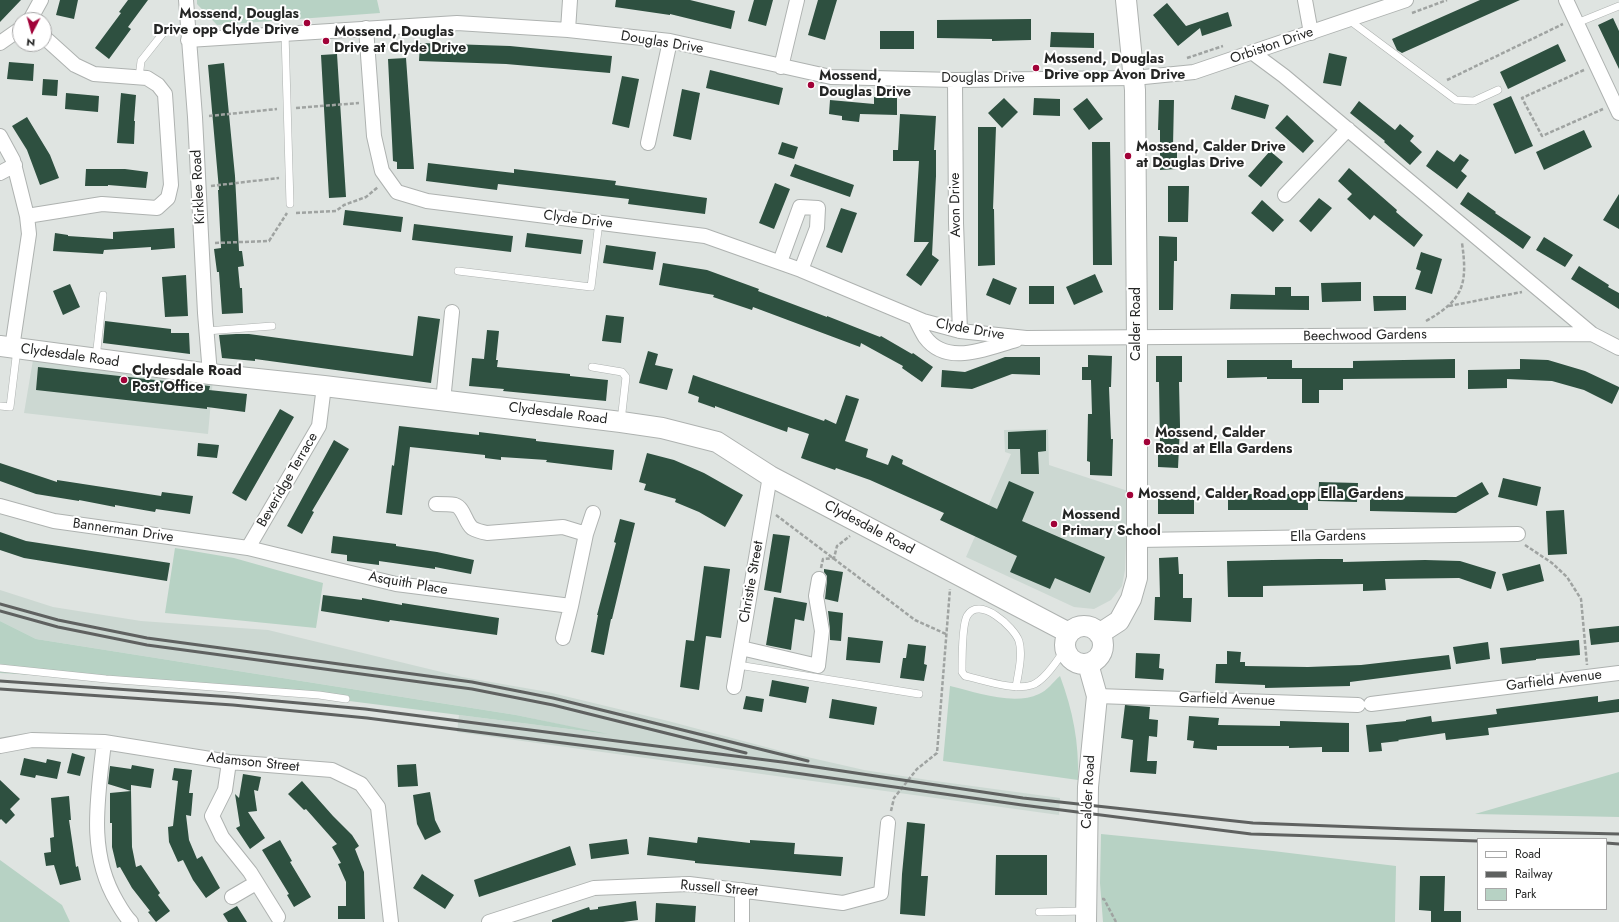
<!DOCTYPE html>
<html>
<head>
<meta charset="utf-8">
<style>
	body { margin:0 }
	#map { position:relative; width:1619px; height:922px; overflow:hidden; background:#dfe4e1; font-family:Jost,sans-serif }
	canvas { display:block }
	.legend { position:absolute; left:1477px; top:838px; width:130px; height:72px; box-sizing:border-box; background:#fff; border:1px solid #a8a8a8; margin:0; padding:5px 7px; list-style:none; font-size:12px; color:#252625 }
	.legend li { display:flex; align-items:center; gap:8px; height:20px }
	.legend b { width:20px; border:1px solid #a8a8a8 }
	.north { position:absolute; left:12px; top:12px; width:40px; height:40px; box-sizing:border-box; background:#fff; border:1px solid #a8a8a8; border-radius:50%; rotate:186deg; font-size:11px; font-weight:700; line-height:16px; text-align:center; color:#252625 }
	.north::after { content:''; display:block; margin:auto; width:14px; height:18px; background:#a10238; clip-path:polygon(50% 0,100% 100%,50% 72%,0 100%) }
</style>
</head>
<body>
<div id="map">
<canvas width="1619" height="922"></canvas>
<ul class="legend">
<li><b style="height:5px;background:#fff"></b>Road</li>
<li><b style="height:5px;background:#5f6160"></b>Railway</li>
<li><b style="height:11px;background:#b7d2c4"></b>Park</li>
</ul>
<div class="north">N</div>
</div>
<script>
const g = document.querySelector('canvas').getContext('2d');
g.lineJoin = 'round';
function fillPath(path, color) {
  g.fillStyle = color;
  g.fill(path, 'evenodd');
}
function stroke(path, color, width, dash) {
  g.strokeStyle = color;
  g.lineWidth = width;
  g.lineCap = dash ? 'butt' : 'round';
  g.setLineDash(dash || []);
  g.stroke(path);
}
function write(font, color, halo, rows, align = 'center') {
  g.font = font + ' Jost,sans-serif';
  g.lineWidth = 4;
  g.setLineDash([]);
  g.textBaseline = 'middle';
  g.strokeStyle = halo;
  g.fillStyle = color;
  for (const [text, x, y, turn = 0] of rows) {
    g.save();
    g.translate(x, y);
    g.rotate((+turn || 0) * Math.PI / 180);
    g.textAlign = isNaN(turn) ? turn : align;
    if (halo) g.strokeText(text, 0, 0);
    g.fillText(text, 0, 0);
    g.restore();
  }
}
const built = new Path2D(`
	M33,360L213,379L208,434L24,413Z
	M1048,429L1049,465L1128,491L1125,570L1122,586L1111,600L1094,609L1074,607L966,557L1011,454L1005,452L1004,430Z
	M0,590L53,607L141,621L268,630L462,677L548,692L668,721L781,751L864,770L928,780L1060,798L1059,815L457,732L459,715L600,733L516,715L36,639L0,621Z`);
const green = new Path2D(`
	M197,0H377L380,13L217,25L197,4Z
	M175,548L234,558L323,583L316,628L165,613Z
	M0,621L36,639L516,715L608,734L318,697L161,683L0,673Z
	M1060,676C1073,711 1079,742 1078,780L943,761L950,686C976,692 1013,706 1039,694C1047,691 1053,682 1060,676Z
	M1619,772V817L1475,814Z
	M1101,834L1273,851L1396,866L1395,922H1103L1100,883Z
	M0,860L62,905L70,922H0Z`);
const building = new Path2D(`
	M0,0H21L0,22Z
	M60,0H78L74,19L56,15Z
	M128,0H148L128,27L131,29L109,59L95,48L121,13L119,12Z
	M616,0H690L735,11L731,29L670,14V15L615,7Z
	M754,0H773L766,26L748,21Z
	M818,0H837L825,40L808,35Z
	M1480,0H1520L1402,53L1397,50L1392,39Z
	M1167,3L1186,26L1228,12L1232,26L1202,36L1200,28L1178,46L1153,15Z
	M1613,18L1619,31V69L1598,25Z
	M1031,19V40L992,41V39L937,38V20Z
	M880,31H914V49H880Z
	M1051,32L1094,33V48L1050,47Z
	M420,43L510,46L612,56L610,73L506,64L419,61Z
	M1558,44L1566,61L1508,89L1500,72Z
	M1329,53L1347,57L1341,86L1323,83Z
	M337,54L346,197L329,198L321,55Z
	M406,58L414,169H397V162L393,161L388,59Z
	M9,62L34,64L33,81L7,79Z
	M224,63L235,176L239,251H242L244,266L238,267L240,288H242L243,313L222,314L219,272H217L214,249L221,248L218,190H219L208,65Z
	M710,70L783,88L779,105L706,88Z
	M622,76L639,79L629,128L612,124Z
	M43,79L58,80L57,96L42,95Z
	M682,89L700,93L691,140L673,136Z
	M66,93L99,96L98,112L65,109Z
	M121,93L136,95L134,121H135L134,144L117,143Z
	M1235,95L1269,105L1265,119L1231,109Z
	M1511,96L1533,146L1515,154L1493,104Z
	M874,97L897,98V115L860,114L859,122L842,120V116L829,114L830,100L874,104Z
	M1004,98L1018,112L1002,128L988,113Z
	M1034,98L1060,99V116L1033,115Z
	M1087,98L1103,119L1089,130L1073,109Z
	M1159,100H1174L1173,146H1177V169L1160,170V130H1158Z
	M1359,101L1395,130L1400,124L1414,136L1410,141L1422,152L1410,165L1384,142L1385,141L1350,113Z
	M900,114L936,116L934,150H936V176L932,255L939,260L921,286L906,275L929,242H914L919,161H893V150H898Z
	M1287,115L1314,141L1303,153L1275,128Z
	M27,117L50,155L59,178L40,185L27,150L12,126Z
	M978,127H996L993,209H994L995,265L978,266Z
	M1584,130L1592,147L1544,170L1536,152Z
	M782,142L798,147L794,159L778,154Z
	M1092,142H1110L1112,265H1093Z
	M1437,150L1454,162L1460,154L1469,160L1461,171L1467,176L1457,189L1426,166Z
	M1270,151L1283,162L1261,187L1248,176Z
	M428,163L514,173V169L616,181L615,185L707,198L705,214L628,204L629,199L498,184L497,190L426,181Z
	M795,164L854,185L850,197L790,176Z
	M1349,168L1397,210L1396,212L1423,235L1414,247L1374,215L1370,220L1347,199L1352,194L1338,181Z
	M86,169H125L148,172L146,188L108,185V186H85Z
	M775,183L790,189L774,229L759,223Z
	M1168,186H1189L1188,222H1168Z
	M1468,192L1496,212L1495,213L1531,237L1523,249L1460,204Z
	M1619,194V229L1603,220Z
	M1319,198L1332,208L1311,232L1299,221Z
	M1262,200L1284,220L1273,232L1251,213Z
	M841,208L857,213L842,253L826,247Z
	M345,210L403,217L401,232L343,225Z
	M414,224L513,236L511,252L412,240Z
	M174,228L175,248L151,250V247L104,250L103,254L53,251L55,233L68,235V236L113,239V232Z
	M527,233L583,240L581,254L525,247Z
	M1159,236L1177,237V261H1174L1173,310H1159Z
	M1544,237L1573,255L1565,267L1536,250Z
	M606,245L656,252L653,270L603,263Z
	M1421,252L1442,259L1432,294L1415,289L1421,271L1416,269Z
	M663,263L707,270L759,289L758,291L827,317V316L880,337L881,336L912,354L913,353L933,367L922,382L902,368L903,366L861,343L860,347L753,307L752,310L713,297L714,295L659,285Z
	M1579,266L1609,285L1608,287L1619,293V309L1571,279Z
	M1095,274L1103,292L1074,305L1066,287Z
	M186,275L188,316L165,317L162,277Z
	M993,278L1017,288L1010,305L986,295Z
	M1361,282V301L1322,302L1321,283Z
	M70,284L80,307L63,315L53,291Z
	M1029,286H1054V304H1029Z
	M1275,287H1291V296H1309V310L1230,309L1231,294L1275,295Z
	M1373,296H1406V310L1374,311Z
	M606,315L624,317L621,343L602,341Z
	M418,316L440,319L431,383L255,359V361L222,358L219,335L236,334H249L413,356Z
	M105,321L171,329V333H189L190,354L103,343Z
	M487,330L499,331L496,360H498L497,367L570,374V376L608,380L606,401L503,391L504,389L469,386L472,358L484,359Z
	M648,351L658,354L655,365L673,369L667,390L639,383Z
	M1088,355L1112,356L1111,387H1109L1111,439H1113L1112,476L1090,475V462L1087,461L1088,414H1092L1091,380H1082V367H1088Z
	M1156,356H1182V382H1179L1180,426L1178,468L1158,467V445H1160L1159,382H1156Z
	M1005,357H1040V375L1012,374L972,389L941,387L942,370L965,372Z
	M1455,359V378L1343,379V390H1319V403H1302V379H1267V377L1227,378V360H1292V368H1353V361Z
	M1520,359L1548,360L1585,371L1619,387V389L1612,404L1584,390L1552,381L1507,379V388L1468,389V370L1520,369Z
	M38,367L210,386L209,390L247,394L245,412L207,407V409L36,390Z
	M693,375L824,421L825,419L836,424L846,395L859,399L845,441L868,449L866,457L888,465L892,455L903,460L902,464L997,509L1009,481L1034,492L1022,521L1105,557L1090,593L1055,578L1050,589L1010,572L1017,556L940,520L944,513L870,480L836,468L835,470L801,458L809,434L788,427L787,432L715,406V408L698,402L699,397L688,393Z
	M280,409L294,417L246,501L232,493Z
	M399,426L479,435V432L536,439V441L614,450L612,470L546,462L547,460L501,457V460L485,458V455L410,447L402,515L386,513L392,465L394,466Z
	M1046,430V451L1038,452L1039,474H1021L1020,449H1008V432Z
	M334,440L349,449L312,511L314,512L302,534L287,526Z
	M198,443L219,445L217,458L197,456Z
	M647,453L674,460L704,473L743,495L725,527L699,512L675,502L676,499L644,490L646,484L639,482Z
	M0,463L57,482V480L161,496L162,492L193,496L190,514L156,509L155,512L115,505V507L79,500V501L36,494L0,481Z
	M1503,478L1541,487L1537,506L1498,497Z
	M1319,482L1358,483L1357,502L1318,501Z
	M1482,482L1489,494L1456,513L1370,511V496L1456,497Z
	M1158,491H1194V514H1158Z
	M1228,494H1308V510H1228Z
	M1564,510L1567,554L1548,555L1546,511Z
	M620,519L635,523L612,619H611L604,655L591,652L598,615H597L616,543L614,542Z
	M0,532L26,541L170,563L167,581L24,558L0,550Z
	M773,534L790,536L781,593L764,590Z
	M333,536L396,544V546L437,552L474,560L471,574L435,567V569L379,561V565L347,561V555L331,553Z
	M1178,557L1179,574H1183V598H1192L1191,622L1154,620L1155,597H1160L1159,558Z
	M1319,559H1343V562L1425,560L1460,561L1496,572L1491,589L1459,578L1385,579L1386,590L1363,591V584L1263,586V597H1228L1227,561Z
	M1540,564L1544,581L1507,591L1502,574Z
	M704,566L730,569L721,638L706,636L699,690L680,687L686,640L694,641Z
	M824,569L843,572L838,602L825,599L827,580V576L824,572Z
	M323,595L362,600V598L402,605V603L499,618L497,635L390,620L389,622L321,611Z
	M774,597L807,603L804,621L795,619L791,650L766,645Z
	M828,611L843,613L841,641L830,640V630Z
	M1619,626V642L1591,645L1589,629Z
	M848,637L883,641L880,663L846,660Z
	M1579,640L1580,655L1536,659V660L1502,664L1500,648Z
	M1488,642L1490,659L1456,664L1453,647Z
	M908,644L926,646L924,664L927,665L924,681L900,678L903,658H906Z
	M1227,651L1241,652L1240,662H1245V666L1308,667L1361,665L1449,655L1451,669L1350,682V686L1265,688V685L1215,683L1216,664H1227Z
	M1136,653L1160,654L1159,668L1164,669L1163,680L1135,678Z
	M772,680L809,687L806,703L769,696Z
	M746,696L764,699L762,712L743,709Z
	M1598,696V702L1619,699V712L1488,728L1489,735L1446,740L1445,733L1398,740L1399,741L1381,743L1382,751L1369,752L1366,725L1406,721V720L1431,716L1432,722L1497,714L1496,709Z
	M832,699L877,707L874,725L829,718Z
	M1125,705L1150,707L1149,719L1158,720L1157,737L1149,736L1147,761H1157L1156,774L1130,772L1133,740L1121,738Z
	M1189,716L1219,718L1218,725L1280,726V721L1349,723V752H1322V747L1289,748V746H1217V750L1193,748L1194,741L1187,740Z
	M72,753L85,757L80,776L67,773Z
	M24,758L46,763L47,759L61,762L57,779L36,775L35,778L20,775Z
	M416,764L418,786L398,787L397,765Z
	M132,765L154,769L151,788L131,785V791L108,784L110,766L131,769Z
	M174,768L192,770L189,793H193L191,816L186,815L189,840L197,859L202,856L220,888L206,898L193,880L183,860L178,862L169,842L168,827L173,826L178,781L172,780Z
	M243,774L261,777L258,791L254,790L257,811L248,812L265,838L250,849L236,828L240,826L235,794L239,798Z
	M0,780L20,799L10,809L15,815L6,824L1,819L0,820Z
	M302,781L333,816L352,835L359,846L355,849L364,872L365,919H338V906H346V882L338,864L341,863L332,847L337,844L306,809L304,810L288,794Z
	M131,791L132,847L136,867L141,865L160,893L158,895L170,911L156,922L148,912L150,911L132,888L120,867L117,868L112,847V823H110V793Z
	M430,792L435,820L441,832L425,840L417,824L413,795Z
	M69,796L71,820H69L76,867L78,866L81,880L60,885L54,865L46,866L44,853L51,852L50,838L54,837L51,798Z
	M907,822L925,824L921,876H928L925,916L900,914L902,874Z
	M649,837L697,843L698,837L750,843V840L795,843L794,854L843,857L841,876L695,863V861L647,855Z
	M627,839L629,854L591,859L589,844Z
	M280,840L292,861L290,862L311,897L294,907L287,895L289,894L262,850Z
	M570,846L576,865L479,897L474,880Z
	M996,855H1047V895H995Z
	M422,874L454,895L445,909L413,888Z
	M1420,876H1445L1444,911H1461V922H1431V911L1419,910Z
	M636,901L638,920L623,922H552V920L589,907L590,910L598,909V907Z
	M656,903L696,906L695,922H655Z
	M237,906L247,922H228L223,914Z`);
const path = new Path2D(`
	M1412,13L1447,0
	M1187,58L1223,46
	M1584,70L1522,98L1542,136L1603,109
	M1447,80L1563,24
	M296,108L359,103
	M209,116L277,109
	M211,186L279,178
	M296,213L336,211L344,205L366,197L378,187
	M215,243L269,241L287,213
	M1449,306L1522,292
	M1426,321C1463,300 1468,285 1462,243
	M776,515L915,620L946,634
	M1525,545L1552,563L1567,577L1581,599L1587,665
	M821,568L823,559L834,558L837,546L850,536
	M891,811L894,798L917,769L937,753L950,589
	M1102,899H1104L1116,922`);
const lane = new Path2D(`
	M1349,20L1456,100L1474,101L1498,90
	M1577,23L1619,6
	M285,33L290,204
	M139,78L141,61L164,32
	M458,271L591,287L599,222
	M206,331L272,326
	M96,358L103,295
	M592,367L622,372L626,377L621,421
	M0,406L10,407L17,349
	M738,665L919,694
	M0,668L106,679L319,695L346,699
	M1016,687C1018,674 1023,655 1019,641C1014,627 979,595 967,616C962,625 962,660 962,672L965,676C984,680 1013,691 1032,685C1044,681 1058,660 1065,649
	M1039,912L1084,911`);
const street = new Path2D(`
	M186,0L195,117L205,313L210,374
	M1305,0L1311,33
	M1566,0L1619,113
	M30,20L41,0
	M366,28L374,136L382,171L397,192L427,201L705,236L801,270L923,321L960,331L1026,338L1592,334L1619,348
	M568,30L570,0
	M188,40L457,23L568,30L670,41L831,77L955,80L1134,78L1194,72L1406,0
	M0,43L20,29
	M1253,53L1284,76L1592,334
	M781,67L797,0
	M955,80L956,223L960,331
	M0,136L13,160L27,216L29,234L12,348
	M648,143L670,41
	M0,173L15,165
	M1285,195L1348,129
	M27,216L102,204L157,208L168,198L171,185L165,94L158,85L147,78L94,74L75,65L44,37
	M780,262L800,207L818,208L817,228L801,270
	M915,318C918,324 921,331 925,337C947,367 987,348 1016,340
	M443,401L452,312
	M0,506L54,521L248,548L396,584L571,606L586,534L563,527L487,533C482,532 477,531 472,528C465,522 464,508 455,505C449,504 442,504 436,504
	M586,534L593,513
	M1138,540L1518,534
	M248,548L319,426L324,386
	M563,638L571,606
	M741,648L818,666L822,631L816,596L819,579
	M734,687L770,476
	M1097,696L1358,705
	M1371,704L1619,673
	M104,742C98,797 87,852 117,902C121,909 125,916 131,922
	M0,746L32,740L104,742L229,762L332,770L361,784L378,807L391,922
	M229,762L225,790L212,816L222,837L250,872L278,917
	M232,897L256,883
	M489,922L594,888L689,884L843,903L881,893L888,823
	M742,922V890`);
const secondary = new Path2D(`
	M0,346L210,374L324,386L621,422L662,428L717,442L770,476L1069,633
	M1065 645a19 19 0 1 1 38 0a19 19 0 1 1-38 0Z
	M1099,634L1119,621L1131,599L1137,578V338L1135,90L1126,0
	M1086,922L1088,787L1097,696L1088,664`);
const rail = new Path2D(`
	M0,604L58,620L147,638L472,682L553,698L808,761
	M0,611L58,627L147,645L472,689L553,705L746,753
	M0,681L232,697L365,709L782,762L1023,798L1253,823L1410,829L1619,834
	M0,689L233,705L367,718L760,768L1022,805L1251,834L1478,841
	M1606,843L1619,844`);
const markers = [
	[307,23,4,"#a10238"],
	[326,41,4,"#a10238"],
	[1036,68,4,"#a10238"],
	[811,85,4,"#a10238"],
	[1128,156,4,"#a10238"],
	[124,380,4,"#a10238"],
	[1147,442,4,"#a10238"],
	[1130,495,4,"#a10238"],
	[1054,524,4,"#a10238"]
];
const poiNames = [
	["Mossend, Douglas",299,15,"right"],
	["Drive opp Clyde Drive",299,31,"right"],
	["Mossend, Douglas",334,33],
	["Drive at Clyde Drive",334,49],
	["Mossend, Douglas",1044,60],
	["Drive opp Avon Drive",1044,76],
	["Mossend,",819,77],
	["Douglas Drive",819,93],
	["Mossend, Calder Drive",1136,148],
	["at Douglas Drive",1136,164],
	["Clydesdale Road",132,372],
	["Post Office",132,388],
	["Mossend, Calder",1155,434],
	["Road at Ella Gardens",1155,450],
	["Mossend, Calder Road opp Ella Gardens",1138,495],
	["Mossend",1062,516],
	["Primary School",1062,532]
];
const streetNames = [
	["Douglas Drive",662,43,9],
	["Orbiston Drive",1272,46,-19],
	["Douglas Drive",983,79],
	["Kirklee Road",199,187,-93],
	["Avon Drive",956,205,-91],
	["Clyde Drive",578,220,7],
	["Calder Road",1137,324,-90],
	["Clyde Drive",970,330,10],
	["Beechwood Gardens",1365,336,-1],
	["Clydesdale Road",70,356,8],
	["Clydesdale Road",558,414,7],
	["Beveridge Terrace",288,480,-60],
	["Clydesdale Road",869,528,28],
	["Bannerman Drive",123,531,8],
	["Ella Gardens",1328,537,-1],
	["Christie Street",752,582,-80],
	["Asquith Place",408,584,10],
	["Garfield Avenue",1554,681,-7],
	["Garfield Avenue",1227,700,2],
	["Adamson Street",253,763,6],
	["Calder Road",1089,792,-87],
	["Russell Street",719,889,5]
];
fillPath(built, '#ccd8d2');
fillPath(green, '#b7d2c4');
fillPath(building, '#2e5040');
stroke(lane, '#aeb2b0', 8);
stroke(street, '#aeb2b0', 16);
stroke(secondary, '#aeb2b0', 22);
stroke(path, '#9fa3a1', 2.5, [4, 2]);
stroke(lane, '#fff', 7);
stroke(street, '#fff', 14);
stroke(secondary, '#fff', 20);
stroke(rail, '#5f6160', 3);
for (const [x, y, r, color] of markers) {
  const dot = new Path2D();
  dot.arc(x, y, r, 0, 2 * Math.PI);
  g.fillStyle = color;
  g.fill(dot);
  stroke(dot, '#fff', 1.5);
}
write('bold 14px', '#252625', '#fff', poiNames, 'left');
write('14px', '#252625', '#fff', streetNames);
</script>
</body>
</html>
